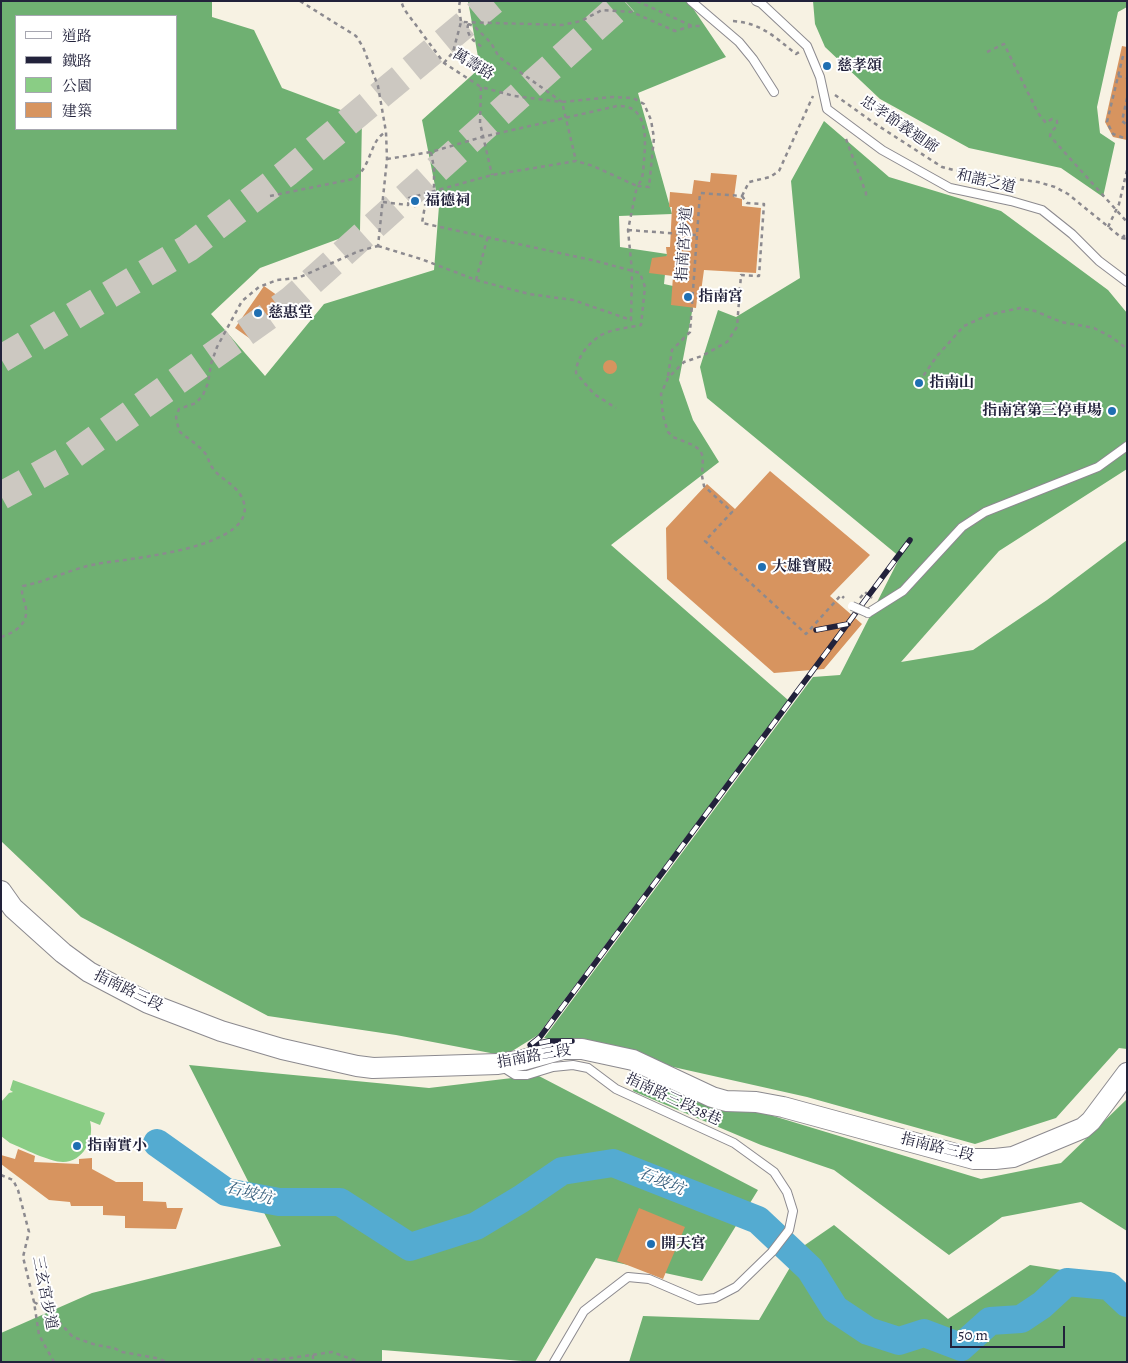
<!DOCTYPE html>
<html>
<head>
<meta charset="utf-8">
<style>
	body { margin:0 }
	#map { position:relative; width:1128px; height:1363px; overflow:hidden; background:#f7f2e3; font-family:Alegreya,"Noto Serif TC",serif }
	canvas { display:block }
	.frame { position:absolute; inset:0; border:2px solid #22223b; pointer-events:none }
	.legend { position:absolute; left:15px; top:15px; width:162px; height:115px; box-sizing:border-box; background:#fff; border:1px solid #a7a7b1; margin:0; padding:6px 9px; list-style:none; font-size:15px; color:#22223b }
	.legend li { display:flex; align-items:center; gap:10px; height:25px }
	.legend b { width:25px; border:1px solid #a7a7b1 }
	.scale { position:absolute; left:950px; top:1326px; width:115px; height:22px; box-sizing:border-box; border:2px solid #22223b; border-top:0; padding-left:6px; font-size:15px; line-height:18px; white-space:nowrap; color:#22223b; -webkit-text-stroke:4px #fff; paint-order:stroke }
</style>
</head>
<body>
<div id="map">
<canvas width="1128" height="1363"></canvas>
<div class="frame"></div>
<ul class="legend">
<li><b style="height:6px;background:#fff"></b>道路</li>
<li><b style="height:6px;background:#22223b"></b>鐵路</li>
<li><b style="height:14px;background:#8acd85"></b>公園</li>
<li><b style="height:14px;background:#d7945f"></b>建築</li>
</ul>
<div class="scale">50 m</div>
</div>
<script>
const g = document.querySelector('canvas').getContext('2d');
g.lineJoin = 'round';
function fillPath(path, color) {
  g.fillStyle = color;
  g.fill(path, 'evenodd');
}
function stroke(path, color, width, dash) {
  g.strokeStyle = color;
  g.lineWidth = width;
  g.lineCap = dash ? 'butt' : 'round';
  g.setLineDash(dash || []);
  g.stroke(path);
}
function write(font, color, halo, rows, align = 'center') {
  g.font = font + ' Alegreya,"Noto Serif TC",serif';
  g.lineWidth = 4;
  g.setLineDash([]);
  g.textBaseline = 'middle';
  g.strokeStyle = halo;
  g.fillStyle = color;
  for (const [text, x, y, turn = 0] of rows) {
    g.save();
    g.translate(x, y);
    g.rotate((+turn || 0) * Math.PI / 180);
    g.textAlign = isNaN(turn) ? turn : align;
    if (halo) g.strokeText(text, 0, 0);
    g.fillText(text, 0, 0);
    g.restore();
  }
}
const green = new Path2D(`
	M13,1080L105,1113L100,1125L90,1121C95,1139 83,1162 63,1162C50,1162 22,1148 10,1143L1,1136V1102L9,1093L13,1092L10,1090Z`);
const forest = new Path2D(`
	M1,1H212V17L254,30L282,88L362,118L360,231L260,268L211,314L265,376L324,304L434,270L439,206L422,120L480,68L468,1H688L726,57L638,93L672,214L619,216L620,247L667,254L664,284L696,291L679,380L693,420L719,462L611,545L788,700L538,1035L509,1053L501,1055L396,1035L268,1016L81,917L1,841ZM16,16H176V129H16Z
	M813,1H1127V7L1118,12L1097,107L1100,133L1115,143L1103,197L1061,168L969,148L880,99L825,47L815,24Z
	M824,121L889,177L1001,211L1108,290L1127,313V469L999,551L901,662L973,650L1047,600L1127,540V1049L1119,1048L1056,1118L975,1144L807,1097L544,1038L813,677L840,675L900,557L707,398L700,367L718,310L736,317L800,278L791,181Z
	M189,1065L429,1088L537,1075L758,1190L702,1281L596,1258L535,1362L382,1350V1362H1V1333L92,1293L281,1246Z
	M638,1075L981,1179L1061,1163L1127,1099V1231L1081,1202L1002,1217L949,1255L834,1170L761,1145L633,1091Z
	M834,1225L948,1319L1030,1265L1106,1277L1127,1302V1362H629L643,1316L759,1320L802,1247Z`);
const river = new Path2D(`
	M157,1143L226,1192L279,1202H340L410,1247L476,1226L521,1199L562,1171L613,1163L758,1220L810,1269L835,1309L868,1331L899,1341L924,1333L961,1347L990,1321L1021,1319L1042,1305L1067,1282L1109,1286L1127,1303`);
const building = new Path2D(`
	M1122,46L1127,47V140L1113,137L1105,122Z
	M711,173L737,175L734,197L742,199V206L761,208L756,273L704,270L700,299H697L696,308L671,305L673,276L649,273L652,258L667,256L666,247H670L672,207H669L670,192L692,194L694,180L710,182Z
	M264,286L281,298L252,340L235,328Z
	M603 367a7 7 0 1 1 14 0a7 7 0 1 1-14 0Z
	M770,471L870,555L830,596L862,624L824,669L774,673L667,579L666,528L707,484L735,509Z
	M18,1149L35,1156L34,1162L79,1164V1159L92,1158V1169L116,1182H143V1201L166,1202L167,1208H183L176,1229L125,1228V1216L103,1215V1206H71L70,1202L49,1200L1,1164V1155L15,1159Z
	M639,1208L685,1227L663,1279L617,1261Z`);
const motorwayTunnel = new Path2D(`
	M1,359L188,248L288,172L493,1
	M1,496L66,460L291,300L625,1`);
const path = new Path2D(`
	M300,1L356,36L363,47L378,86L386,132L387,159L378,246
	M460,1L459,6L461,22
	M637,1L692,26H702
	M733,21C761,23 775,37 796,54L799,52
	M468,24L474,26L491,43L499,57L562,102L576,161
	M468,24C466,36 473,40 482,47
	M987,52L1004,44L1038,113L1046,123L1052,119L1057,121V126L1051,132L1050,136L1127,222
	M1123,56L1107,122L1113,134L1127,139
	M444,63L453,52L461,22L562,25L581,21L602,10L632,12L675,31L692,26
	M1118,76L1127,78
	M481,87L480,123L492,175
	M835,95L874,123L942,167L958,171L1038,182L1055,187L1068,194L1122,238L1127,239
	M1127,98L1122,121L1127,125
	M846,139L866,193V199
	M431,152L434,168V191
	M427,194L422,223L596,261L640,273L645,287L641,325C628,328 609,329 598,337C587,345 576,359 576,373L594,394L616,408
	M270,196L353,179C372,168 369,140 386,132
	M742,196L747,203L764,204L759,276L741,275L737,327L727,342L702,356L684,362L668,378L661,394L663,416L668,432L673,437L693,445L700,450L703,457L702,476L704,486L732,512L705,541L806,634L841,595L844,598
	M742,196L749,182L770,177L779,171L813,96
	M383,202L408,205L409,198L492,175L576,161L593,166L637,186C644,179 643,170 644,160C646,139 648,104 617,106L482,137L431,152L387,159
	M628,230L696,235
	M1122,238L1127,233
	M378,246L421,259L476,280L529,294L573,300L631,320L632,271L628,230L637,186L649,187L654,138L651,120L644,104L633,98L612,97L562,102L514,96L481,87L444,63L404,9L401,1
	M476,280L488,236
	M668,376L672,350L690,332L700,193L742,196
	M919,382L937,356L964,326L988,315L1020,308L1035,311L1061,322L1094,328L1113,338L1127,349
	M860,598L865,592L872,598
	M1,637C13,633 28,625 26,609C25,600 20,595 23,586C48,581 71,569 96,564C123,559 262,549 243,500C237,484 220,480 212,467C209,464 209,460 207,456C201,446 188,439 179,431L176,417L179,409L196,403L203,395L208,383L211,364L217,347L242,301L259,287L277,280L298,278L359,251L378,246
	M1,1175L13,1180L18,1190L29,1232L23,1257L34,1302L39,1335L54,1362
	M34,1302L48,1310L73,1337L96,1345L114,1348L122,1352L156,1358L168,1362
	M313,1355V1362
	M251,1362L253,1359L277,1360L332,1352L360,1362`);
const service = new Path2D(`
	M691,1L739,42L753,59L774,92
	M756,1L761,3L807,46L820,77L827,109L882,150L950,188L1011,201L1042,210L1072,234L1099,261L1127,282
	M868,613L903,591L962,527L985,512L1098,467L1127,446
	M504,1068L515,1075H527L553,1067L573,1065L588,1068L616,1089L734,1143L774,1172L787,1192L793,1211L789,1230L772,1252L736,1287L715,1298L698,1300L649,1279L628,1277L584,1311L554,1362`);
const tertiary = new Path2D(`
	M1,891L13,908L63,953L89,972L148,1003L221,1031L282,1049L357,1066L373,1068L498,1064L523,1060L563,1049H582L633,1060L712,1097L726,1101L756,1102L783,1107L974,1159H995L1013,1157L1083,1128L1091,1121L1127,1073`);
const rail = new Path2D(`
	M816,630L848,624
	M572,1041H549L530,1045L540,1037L910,540`);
const pathBridge = new Path2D(`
	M1108,227L1119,204L1127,170`);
const serviceBridge = new Path2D(`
	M852,606L868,613`);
const markers = [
	[827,66,5,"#1f6fb2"],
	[415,201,5,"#1f6fb2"],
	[688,297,5,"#1f6fb2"],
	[258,313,5,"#1f6fb2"],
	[919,383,5,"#1f6fb2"],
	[1112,411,5,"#1f6fb2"],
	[762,567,5,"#1f6fb2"],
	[77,1146,5,"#1f6fb2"],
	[651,1244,5,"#1f6fb2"]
];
const streetNames = [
	["萬壽路",473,65,31],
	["忠孝節義迴廊",899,125,34],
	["和諧之道",986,182,13],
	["指南宮步道",685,244,-86],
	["指南路三段",128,991,26],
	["指南路三段",534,1057,-10],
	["指南路三段38巷",673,1100,25],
	["指南路三段",937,1148,14],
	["三玄宮步道",44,1293,79]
];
const poiNames = [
	["慈孝頌",837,66],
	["福德祠",425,201],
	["指南宮",698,297],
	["慈惠堂",268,313],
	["指南山",929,383],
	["指南宮第三停車場",1102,411,"right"],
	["大雄寶殿",772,567],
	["指南實小",87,1146],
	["開天宮",661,1244]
];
const waterNames = [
	["石坡坑",661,1182,22],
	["石坡坑",249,1194,15]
];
fillPath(green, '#8acd85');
fillPath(forest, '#6fb072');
stroke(river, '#54abd1', 28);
fillPath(building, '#d7945f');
stroke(motorwayTunnel, '#ccc8c1', 28, [28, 14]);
stroke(service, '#8c8a8f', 10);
stroke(tertiary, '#8c8a8f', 22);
stroke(path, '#8c8a8f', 2.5, [4, 4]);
stroke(service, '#fff', 8);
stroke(tertiary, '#fff', 20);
stroke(rail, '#22223b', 5.5);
stroke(rail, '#fff', 4, [11]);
stroke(serviceBridge, '#8c8a8f', 10, []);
stroke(pathBridge, '#8c8a8f', 2.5, [4, 4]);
stroke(serviceBridge, '#fff', 8);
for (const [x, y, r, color] of markers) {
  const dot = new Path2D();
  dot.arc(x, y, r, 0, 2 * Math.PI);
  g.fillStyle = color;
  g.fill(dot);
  stroke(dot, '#fff', 2);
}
write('15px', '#22223b', '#fff', streetNames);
write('bold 15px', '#22223b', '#fff', poiNames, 'left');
write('italic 16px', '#38607e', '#fff', waterNames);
</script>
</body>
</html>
